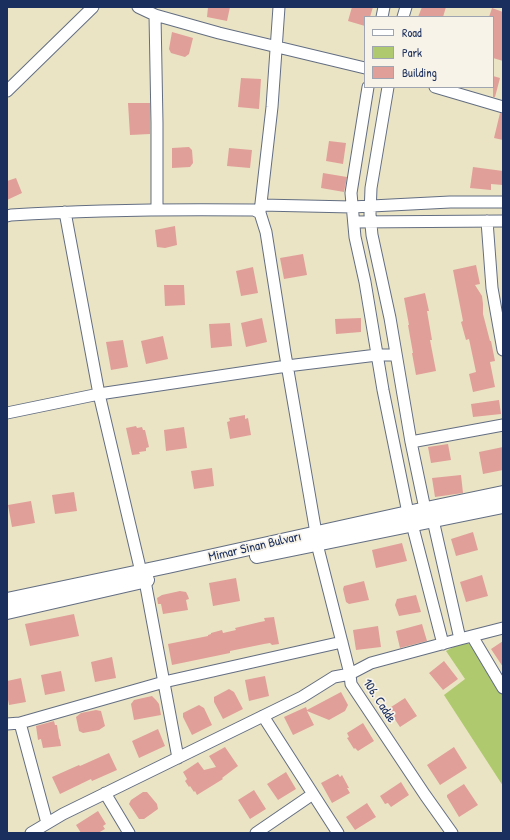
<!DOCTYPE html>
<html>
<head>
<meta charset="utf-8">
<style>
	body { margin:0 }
	#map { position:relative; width:510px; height:840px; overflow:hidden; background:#eae4c5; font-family:"Patrick Hand",sans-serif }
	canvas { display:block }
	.frame { position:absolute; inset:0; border:8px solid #1b2f5e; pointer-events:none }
	.legend { position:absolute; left:364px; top:16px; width:130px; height:72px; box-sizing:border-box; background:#f7f3e8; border:1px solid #9fa5b1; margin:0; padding:5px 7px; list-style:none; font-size:12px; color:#1b2f5e }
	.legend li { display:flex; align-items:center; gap:8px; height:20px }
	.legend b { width:20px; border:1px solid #9fa5b1 }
</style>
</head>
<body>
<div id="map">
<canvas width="510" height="840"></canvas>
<div class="frame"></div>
<ul class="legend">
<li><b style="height:5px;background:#fff"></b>Road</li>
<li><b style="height:11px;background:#afc96f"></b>Park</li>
<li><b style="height:11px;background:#e19f99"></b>Building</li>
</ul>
</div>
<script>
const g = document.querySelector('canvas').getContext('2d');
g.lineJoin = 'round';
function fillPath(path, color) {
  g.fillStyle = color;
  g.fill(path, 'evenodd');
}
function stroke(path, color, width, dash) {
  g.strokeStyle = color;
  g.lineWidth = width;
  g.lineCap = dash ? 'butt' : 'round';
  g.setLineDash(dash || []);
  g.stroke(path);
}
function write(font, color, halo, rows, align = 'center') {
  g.font = font + ' "Patrick Hand",sans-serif';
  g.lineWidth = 3.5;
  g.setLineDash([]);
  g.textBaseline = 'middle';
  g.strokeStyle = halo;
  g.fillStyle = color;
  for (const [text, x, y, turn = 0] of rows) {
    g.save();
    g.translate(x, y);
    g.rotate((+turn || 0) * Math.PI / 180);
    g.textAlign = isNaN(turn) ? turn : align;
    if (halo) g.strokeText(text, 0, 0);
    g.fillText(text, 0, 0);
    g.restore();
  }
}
const green = new Path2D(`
	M464,641L471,645L503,694V786L444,695L465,679L446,651Z`);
const building = new Path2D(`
	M208,7H230L227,21L207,17Z
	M352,7H373L370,17H365V26L348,21Z
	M422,7H446L443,17H418Z
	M492,8L503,12V61L493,58V17H489Z
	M172,32L193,38L189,54L185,57L171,53L169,49Z
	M493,76L500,78L495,97H493Z
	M241,78L261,79L259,109L238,107Z
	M128,103H150V134L130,135Z
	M500,113L503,114V140L494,138Z
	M329,141L346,143L343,164L326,161Z
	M189,147L192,150L193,163L190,167L172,168V148Z
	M229,148L252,150L250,168L227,166Z
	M473,167L503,171V185L491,184V190L470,188Z
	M323,173L347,177L344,192L321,188Z
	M16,178L22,193L7,200V181Z
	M175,226L177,245L165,248L157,247L155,230Z
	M303,254L307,275L284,279L280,258Z
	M476,265L480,284L475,285L482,296L483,304V314L490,341H491L495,361L490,362L495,387L473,392L469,374L476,372L469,339L466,340L461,322L463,321L453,270Z
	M253,267L258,293L241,296L236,271Z
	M164,285H184L185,305L165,306Z
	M425,293L429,311H427L432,340H430L436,371L416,375L412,353H413L408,325H409L404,298Z
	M262,318L267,342L246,347L241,323Z
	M361,318V332L336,334L335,319Z
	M230,323L232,346L211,348L209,324Z
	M163,336L168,359L146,364L141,341Z
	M123,340L128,367L111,370L106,342Z
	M499,400L501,414L473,417L471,404Z
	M245,415V419L248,418L251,435L230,439L227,422L230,421L229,418Z
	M136,426L137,428L142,427L143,430H145L149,447L146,448V451L139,452L140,454L132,455L126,428Z
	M184,427L187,448L166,451L164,430Z
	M448,444L451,460L431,463L428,447Z
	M503,447V470L483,474L479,452Z
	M212,468L214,486L194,489L191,471Z
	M461,475L463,493L435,497L432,478Z
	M74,492L77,511L55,514L52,495Z
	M31,501L35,523L12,527L8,505Z
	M473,532L478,550L456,556L451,539Z
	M402,543L407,561L376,568L372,550Z
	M482,575L488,596L466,602L460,582Z
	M236,578L240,601L213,606L209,583Z
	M364,581L369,600L349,604L346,602L343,589L344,586Z
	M180,591L186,592L188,596L189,599L186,600L188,610L163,614L161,604H158L157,598L162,595Z
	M416,595L421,612L399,616L395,605L397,599Z
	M74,614L79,636L30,646L25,624Z
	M274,617L279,644L272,645L270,643L264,644L230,651V653L172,665L168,644L208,636V635L211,634V633L222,630L223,633L236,630L235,628L260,622L265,621L264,618Z
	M422,624L427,641L400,648L396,631Z
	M378,626L381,647L356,650L353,630Z
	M503,641V667L491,649Z
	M112,657L116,678L95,682L91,662Z
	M444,661L458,679L443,690L429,673Z
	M61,671L65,691L45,695L41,675Z
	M265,676L269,696L249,701L245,680Z
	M21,678L26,702L9,705L7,694V681Z
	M229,689L234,692L243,709L223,719L214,702V697Z
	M341,692L348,705L345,711L329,720L307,711L314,725L293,735L284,717L306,707L307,710Z
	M152,696L156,700L159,704L161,715L134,720L131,704L134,700Z
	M405,698L417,716L400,727L388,709Z
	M199,705L204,708L212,725L192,735L183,717V713Z
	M96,710L101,711L105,726L99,730L83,733L79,731L76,717L81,713Z
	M54,721L55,725H57L59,738L60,740L61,746L43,748L41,739L38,740L36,726Z
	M363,723L374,741L358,751L355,748L354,749L347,738L349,737L347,733Z
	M158,729L165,746L139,758L132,741Z
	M225,747L238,766L222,778L223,779L197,795L195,791L194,792L190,786L189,787L185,781L187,779L183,772L198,762L204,770L216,767L209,756Z
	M454,747L467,768L440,785L427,765Z
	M109,753L117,770L92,781L91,779L60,794L52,777L79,765L80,766Z
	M286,772L296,789L278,800L267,784Z
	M338,774L340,777L342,775L349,788H347L350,793L332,803L321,783Z
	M401,782L409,795L391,807L388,803L385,804L380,796Z
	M464,784L478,805L459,817L447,797V795Z
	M254,790L266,809L250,819L238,800Z
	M143,792H147L157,804L158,809L144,819H139L129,804L131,800Z
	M367,803L376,817L355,830L346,817Z
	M98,811L106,824L103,826L105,829L98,833H81L76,825Z`);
const minor = new Path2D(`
	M138,7L155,15L219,33L365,68
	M155,15L157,123V210
	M382,17L384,7
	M403,17L406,7
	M368,87L351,193L355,237L365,282L383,390L408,513
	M388,87L371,188L370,214L372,235L390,318L411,442L425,509
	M435,87L503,107
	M7,91L93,7
	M261,205L352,207L450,202H503
	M65,212L99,394L141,572
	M260,212L272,107L279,7
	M7,216L11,215C92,210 173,209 254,210L260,213L266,232L285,353L316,533
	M487,221L492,288L503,350
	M354,222L503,221
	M7,413L99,394L287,366L377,355H396
	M411,442L503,425
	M433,520L460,639
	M412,524L443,644
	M317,544L350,674L351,684L425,795L452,833
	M145,581L178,758
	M472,636L503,688
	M263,716L338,833
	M20,723L47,823
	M7,724L20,723L164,682L342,642
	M105,793L129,833
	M31,833L63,814L302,697L334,677L350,674L371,663L460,639L503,628
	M256,833L313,794`);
const major = new Path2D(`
	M257,556L503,506
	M7,600L168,566L417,511L503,493
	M7,612L147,580`);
const streetNames = [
	["Mimar Sinan Bulvarı",255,547,-13],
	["106. Cadde",379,701,57]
];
fillPath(green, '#afc96f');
fillPath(building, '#e19f99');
stroke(minor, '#636e82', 13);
stroke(major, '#636e82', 16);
stroke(minor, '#fff', 11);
stroke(major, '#fff', 14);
write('13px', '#1b2f5e', '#f7f3e8', streetNames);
</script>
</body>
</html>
